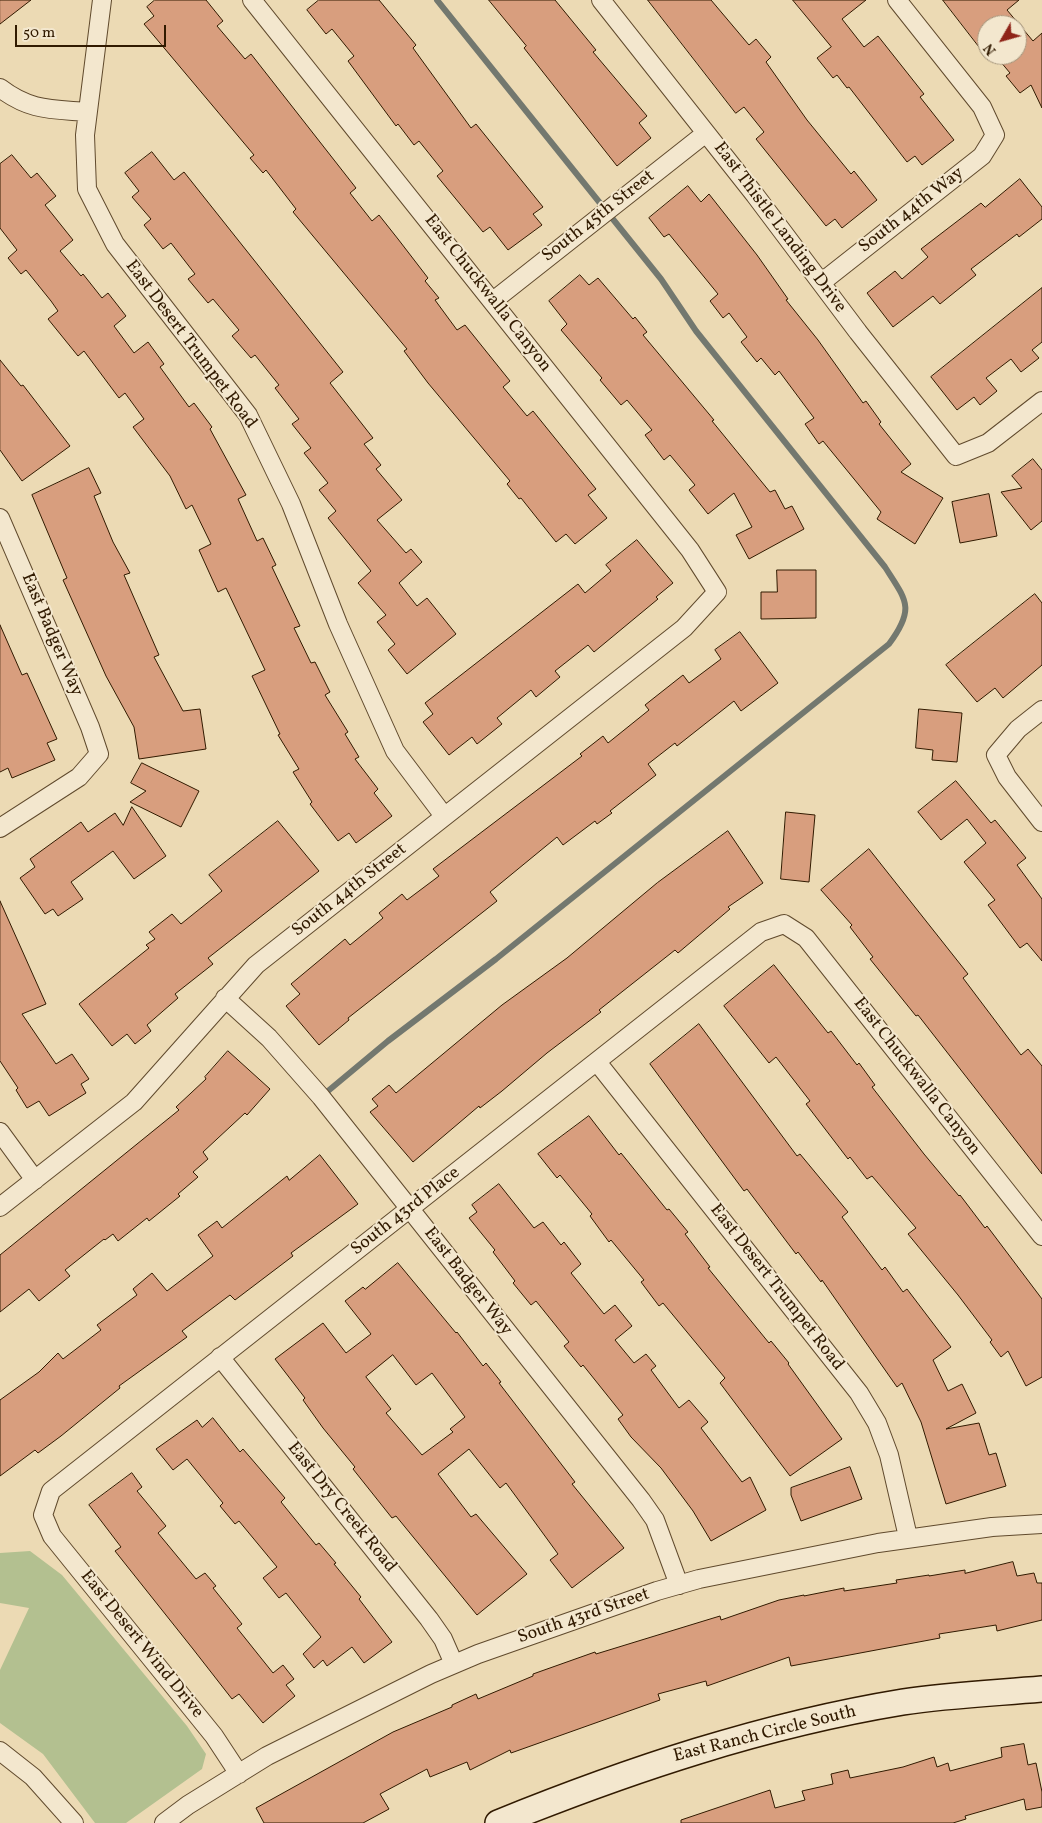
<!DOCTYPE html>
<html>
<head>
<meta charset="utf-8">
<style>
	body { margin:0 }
	#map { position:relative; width:1042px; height:1823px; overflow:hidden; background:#ecdab4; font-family:Vollkorn,serif }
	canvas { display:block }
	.north { position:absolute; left:977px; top:15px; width:50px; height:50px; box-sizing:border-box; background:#f3e7ce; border:1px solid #a5957c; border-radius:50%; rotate:232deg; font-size:14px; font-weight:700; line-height:20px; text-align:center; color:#311a00 }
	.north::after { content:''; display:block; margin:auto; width:18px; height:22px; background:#8f2418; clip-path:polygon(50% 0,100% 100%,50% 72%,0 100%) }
	.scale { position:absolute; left:15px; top:25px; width:151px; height:22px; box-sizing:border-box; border:2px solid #311a00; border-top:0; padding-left:6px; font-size:15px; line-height:18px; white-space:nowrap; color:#311a00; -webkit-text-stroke:4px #f3e7ce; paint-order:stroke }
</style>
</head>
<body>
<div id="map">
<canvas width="1042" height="1823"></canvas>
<div class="north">N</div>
<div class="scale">50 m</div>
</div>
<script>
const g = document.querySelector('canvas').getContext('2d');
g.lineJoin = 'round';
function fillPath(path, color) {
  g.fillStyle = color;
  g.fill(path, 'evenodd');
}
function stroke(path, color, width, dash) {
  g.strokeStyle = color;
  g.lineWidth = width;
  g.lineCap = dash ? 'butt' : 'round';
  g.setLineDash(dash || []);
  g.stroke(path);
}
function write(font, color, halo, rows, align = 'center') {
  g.font = font + ' Vollkorn,serif';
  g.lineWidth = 4;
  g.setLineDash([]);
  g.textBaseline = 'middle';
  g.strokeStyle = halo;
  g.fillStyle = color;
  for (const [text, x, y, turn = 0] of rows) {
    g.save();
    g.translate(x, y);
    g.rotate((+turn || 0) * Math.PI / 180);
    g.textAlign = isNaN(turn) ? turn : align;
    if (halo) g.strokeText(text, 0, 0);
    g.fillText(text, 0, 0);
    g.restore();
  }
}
const green = new Path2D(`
	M30,1551L62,1575L187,1726L206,1754L202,1769L126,1823H95L43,1754L0,1723V1670L29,1608L0,1603V1553Z`);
const stream = new Path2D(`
	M322,1096L388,1041L496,959L889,644C916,608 906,600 885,567L696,331L661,279L437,0`);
const building = new Path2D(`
	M0,0H31L0,24Z
	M155,0H206L223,21L217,26L245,59L251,54L356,188L350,193L372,221L379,215L398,239L428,278L425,281L439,298L435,300L457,330L465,325L510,381L503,387L527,416L533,411L596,489L588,495L607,518L575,544L566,534L556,542L521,498L519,499L507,484L510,481L428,383L404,351L407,349L293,212L296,209L266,170L263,173L250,158L254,155L144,24L154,16L147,7Z
	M319,0H379L416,45L413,48L471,128L476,124L543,207L533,214L542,225L508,250L490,227L483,232L437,176L443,171L419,141L414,145L398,124L396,126L348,61L354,56L332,29L326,34L307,10Z
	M489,0H555L596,50L593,52L647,116L639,123L651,138L617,166L524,48L526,46Z
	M648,0H711L749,45L756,39L771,57L766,62L807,120L851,174L854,171L877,200L842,228L835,219L826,226L756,139L764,132L744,107L736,113Z
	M793,0H866L842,19L864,47L878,36L924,94L920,97L954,140L922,165L915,156L907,162L849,87L847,88L837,75L833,78L817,58L831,47Z
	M943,0H1019L1007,10L1033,41L1042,33V108L1031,85L1020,93L1006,76L1010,73L995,55H1017V25H987V45L981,49Z
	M152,152L174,180L184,172L343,372L330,383L373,438L364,444L381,465L376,469L402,500L377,520L406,553L411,549L422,562L399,583L417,606L427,598L456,634L407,674L388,650L395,644L377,622L386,615L358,583L371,571L328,518L336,511L319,490L328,483L304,453L311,448L292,424L299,419L275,388L279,385L255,355L251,358L232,336L239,330L213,299L208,303L188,279L195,274L171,243L163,249L144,225L151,219L132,197L139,191L125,173Z
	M12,155L31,178L37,173L56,196L45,205L73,240L60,251L81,276L83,274L102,298L108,293L126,316L114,326L134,353L148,342L164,364L160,367L189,407L194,403L212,427L210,429L246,495L238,499L257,541L263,538L276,565L272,567L300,626L294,628L311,663L315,662L330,692L325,695L348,732L345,734L359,757L355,759L378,789L374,793L392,816L356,843L349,833L338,841L310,804L312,802L293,772L299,769L278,735L280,734L252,676L265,670L226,588L218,592L199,550L211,544L192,505L186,509L170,476L133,427L144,419L125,393L119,398L84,351L78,356L48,319L58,311L51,301L26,270L21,274L8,258L17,250L0,228V164Z
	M1020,179L1042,207V219L1019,237L1017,234L971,269L976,275L940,304L933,296L893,327L867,293L895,271L902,279L928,257L921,249L981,203L985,207Z
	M688,186L701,202L709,194L757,255L788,299L786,300L818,340L863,403L866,401L881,422L879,424L911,464L901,472L943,498L915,544L877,519L881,512L823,441L819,444L805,424L814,418L779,371L775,375L761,358L757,362L741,342L747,337L729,313L723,318L710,301L718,294L669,234L664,237L649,218Z
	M580,275L589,285L598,278L633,319L635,317L647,332L643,335L714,420L712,421L770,492L775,490L785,509L792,506L804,529L749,559L736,535L752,527L734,493L708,514L689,490L695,485L670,455L664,460L645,435L652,430L627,400L621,405L600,380L602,378L561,330L567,324L549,301Z
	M1042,288V342L1032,350L1039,358L1021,372L1011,359L986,378L997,391L980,405L974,397L957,410L931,377Z
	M0,360L21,386L23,385L70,446L22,481L0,450Z
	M1033,459L1042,470V521L1031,530L1001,492L1022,488L1012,476Z
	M89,468L101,493L94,496L113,542L130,573L124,575L159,655L154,657L183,711L200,709L206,749L139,759L134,727L106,676L63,580L67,578L32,495Z
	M989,494L997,536L960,543L952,502Z
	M637,540L673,583L656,597L658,599L594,652L588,645L555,671L560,677L536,697L531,690L497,718L502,724L477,744L472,737L449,755L423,722L433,714L425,703L578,584L585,593L611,571L606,565Z
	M777,570H816V618L761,619V592H777Z
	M1035,594L1042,603V665L1003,698L995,688L977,702L946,665Z
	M0,625L22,675L27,673L57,739L47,743L55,760L12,778L8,768L0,772Z
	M740,632L778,683L741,711L734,701L677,746L675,743L648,764L656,775L610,811L612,813L597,824L595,821L563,845L557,837L490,892L497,901L348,1018L349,1020L319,1045L286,1006L300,994L291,984L345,939L350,945L383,918L379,913L402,894L407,900L439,876L433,869L582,756L580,754L603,736L608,743L649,710L645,705L683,675L689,683L721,659L715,650Z
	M919,709L962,713L957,762L932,760L933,750L916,748Z
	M142,763L199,791L181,827L130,802L146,791L131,783Z
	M956,781L991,823L995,820L1026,858L1017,865L1042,899V961L1027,943L1020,948L988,905L995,900L964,862L986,843L967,819L941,840L918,812Z
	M132,807L166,856L134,879L113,851L71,882L83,899L58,916L53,909L45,914L20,878L35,867L30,859L81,822L88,832L115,813L123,825Z
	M786,812L815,815L809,882L781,879Z
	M278,821L319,871L208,958L213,964L175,994L178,998L147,1025L151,1031L135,1044L127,1034L112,1046L79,1004L149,948L146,945L155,939L149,932L172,914L181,924L222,891L209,875Z
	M728,831L763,883L728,907L730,909L678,953L675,950L599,1010L601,1012L547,1053L502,1091L480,1108L479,1106L413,1162L370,1112L378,1106L372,1099L389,1085L396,1093L502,1005L567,958L657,883Z
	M869,849L968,974L963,978L1021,1055L1028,1049L1042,1066V1174L918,1015L916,1016L870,959L873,957L850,927L852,925L821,890Z
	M0,901L46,1004L22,1014L56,1064L72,1054L89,1079L81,1084L86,1093L49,1116L39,1101L27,1108L16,1090L18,1088L0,1061Z
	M774,965L828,1033L831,1031L857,1065L859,1063L875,1085L872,1087L924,1154L959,1196L960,1195L985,1228L987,1226L1042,1299V1377L1026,1386L1008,1351L1001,1357L990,1342L992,1340L958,1295L908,1234L916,1228L872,1176L867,1179L850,1157L848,1159L806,1104L810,1101L776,1057L769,1063L724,1006Z
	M699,1024L797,1156L800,1154L848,1212L842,1217L882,1270L885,1267L903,1292L907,1289L951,1347L933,1360L948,1391L962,1384L976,1413L946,1429L979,1423L989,1455L996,1453L1006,1486L946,1504L921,1422L902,1383L897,1387L822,1280L821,1282L798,1252L796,1254L747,1189L744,1191L650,1064Z
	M228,1051L270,1089L247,1115L245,1113L203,1152L208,1159L193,1172L198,1177L178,1194L180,1196L149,1221L147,1218L118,1241L113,1234L105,1240L104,1239L65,1270L70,1276L39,1301L29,1289L0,1312V1255L179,1110L176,1107L206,1079L205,1077Z
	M589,1116L619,1155L621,1153L667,1210L669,1209L688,1232L685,1234L710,1267L708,1268L769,1343L771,1341L789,1363L788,1364L842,1439L790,1476L720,1383L725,1378L663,1303L659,1306L641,1282L644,1280L611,1240L609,1242L590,1216L592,1214L560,1175L557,1178L538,1154Z
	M320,1155L358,1204L291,1253L293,1256L235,1300L230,1295L182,1331L187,1337L119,1386L120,1388L61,1436L38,1453L35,1450L0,1476V1400L39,1372L58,1353L63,1359L101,1330L97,1325L137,1295L133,1289L152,1273L167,1291L213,1256L198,1235L217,1221L222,1228L287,1176L289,1180Z
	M499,1184L534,1228L543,1222L561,1245L564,1242L581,1264L571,1273L604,1314L615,1305L632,1326L615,1340L634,1363L646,1354L656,1366L651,1370L679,1408L689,1400L708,1422L701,1428L742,1482L750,1477L766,1510L711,1541L693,1511L661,1468L631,1437L618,1419L623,1415L583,1365L581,1367L564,1346L569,1342L536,1301L531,1305L513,1283L515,1281L493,1252L495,1250L469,1218L477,1212L472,1205Z
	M398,1263L456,1333L457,1332L483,1366L486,1363L501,1382L499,1383L575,1482L572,1484L624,1548L572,1588L550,1560L558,1554L534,1521L506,1483L500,1488L469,1449L438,1474L471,1517L476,1514L527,1574L477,1615L396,1516L392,1518L353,1469L355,1467L323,1428L303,1400L305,1398L275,1359L323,1323L346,1353L371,1334L345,1301L363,1287L365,1289ZM393,1355L416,1385L432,1373L465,1417L450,1429L453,1432L422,1455L386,1413L391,1409L366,1377Z
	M213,1418L240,1452L243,1449L285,1498L281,1502L316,1545L319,1543L336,1563L334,1564L361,1597L359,1599L392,1642L364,1663L352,1647L327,1666L323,1660L314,1668L303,1654L321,1637L286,1593L279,1598L263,1578L277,1567L239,1521L235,1524L220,1506L223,1503L187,1459L173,1470L156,1449L197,1420L202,1427Z
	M850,1467L862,1499L801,1521L791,1495V1488Z
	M132,1473L142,1487L137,1491L166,1526L158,1533L196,1579L205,1573L216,1586L213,1588L242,1624L237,1628L273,1673L283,1665L294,1679L286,1685L295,1696L263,1723L239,1694L232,1699L193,1649L115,1551L121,1547L89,1505Z
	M1013,1562L1017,1576L1034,1573L1037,1583H1042V1620L997,1631L996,1625L939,1634L940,1638L791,1666L789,1657L707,1686L706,1681L658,1694L660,1700L511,1753L510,1750L470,1770L467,1762L430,1777L427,1769L380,1794L389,1809L363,1823H264L256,1808L393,1732L452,1707V1705L476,1694L478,1699L533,1676V1674L595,1652L596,1654L697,1623L720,1616L721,1620L779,1600L804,1595V1596L844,1588V1591L897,1583L896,1580L929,1575V1576L965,1570V1573Z
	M1024,1744L1028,1765L1036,1763L1042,1792V1807L1026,1810L1024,1799L965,1816L966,1819L953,1823H681V1820L770,1790L775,1808L805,1800L802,1791L833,1784L831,1774L848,1770L850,1778L903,1767L934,1757L937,1767L948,1763L950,1771L1002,1757L1001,1748Z`);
const street = new Path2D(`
	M102,0L85,135L87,189L115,244L248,415L291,504L338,624L395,751L444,816
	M601,0L755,195L858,332L956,456L988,443L1042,401
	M0,88C30,111 51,109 87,112
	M822,282L982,156L995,135L982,107L897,0
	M493,301L706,133
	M0,518L90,727L99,754L79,777L0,828
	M1042,710L1018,729L996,755L1007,777L1042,822
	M225,998L269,1038L321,1097L641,1500L655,1520L679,1585
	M597,1062L859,1393L877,1423L889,1455L908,1537
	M0,1132L35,1180
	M0,1207L134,1102L256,965L684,628L717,592L690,550L252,0
	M220,1357L429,1619L443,1639L454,1664
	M0,1751L33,1777L74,1823
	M239,1774L214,1736L52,1536L43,1515L51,1491L761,932L784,924L806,938L1042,1236
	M164,1823L188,1805L267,1756L431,1674L478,1654L657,1591L699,1579L878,1543L992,1527L1042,1524`);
const secondary = new Path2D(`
	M498,1823C629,1770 763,1725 903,1702C948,1695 996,1693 1042,1689`);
const streetNames = [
	["South 44th Way",912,211,-38],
	["South 45th Street",599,217,-38],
	["East Thistle Landing Drive",779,228,53],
	["East Chuckwalla Canyon",487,294,52],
	["East Desert Trumpet Road",190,345,53],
	["East Badger Way",51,635,67],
	["South 44th Street",350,891,-38],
	["East Chuckwalla Canyon",916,1077,52],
	["South 43rd Place",406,1212,-38],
	["East Badger Way",467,1282,52],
	["East Desert Trumpet Road",776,1288,52],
	["East Dry Creek Road",341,1508,51],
	["South 43rd Street",584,1617,-19],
	["East Desert Wind Drive",141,1645,51],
	["East Ranch Circle South",765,1735,-14]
];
fillPath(green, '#b3c090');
stroke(stream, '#73786f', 6);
fillPath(building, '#d89e7e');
stroke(building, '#311a00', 1);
stroke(street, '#604a2d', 20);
stroke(secondary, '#311a00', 28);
stroke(street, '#f3e7ce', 18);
stroke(secondary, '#f3e7ce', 25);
write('18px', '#311a00', '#f3e7ce', streetNames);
</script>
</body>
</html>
